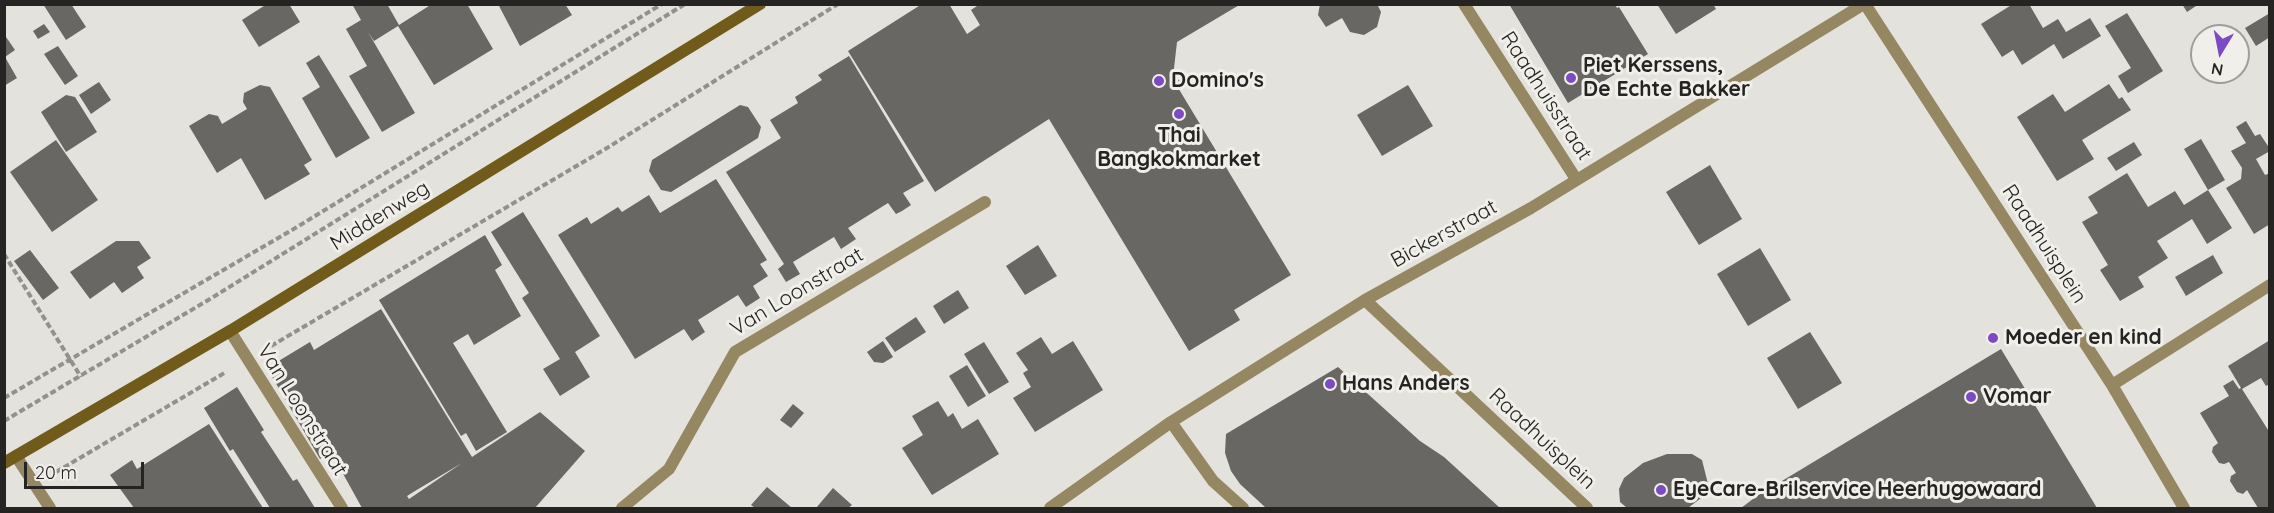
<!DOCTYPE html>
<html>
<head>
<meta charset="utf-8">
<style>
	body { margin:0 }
	#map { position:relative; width:2274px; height:513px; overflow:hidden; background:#e3e2dd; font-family:Quicksand,sans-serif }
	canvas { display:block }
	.frame { position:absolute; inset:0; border:6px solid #252423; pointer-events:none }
	.north { position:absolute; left:2190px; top:24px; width:60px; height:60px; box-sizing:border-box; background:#f0efea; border:2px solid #9f9e9a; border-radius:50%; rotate:190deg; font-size:16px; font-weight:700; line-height:24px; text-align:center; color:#252423 }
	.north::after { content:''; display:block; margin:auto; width:21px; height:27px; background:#7c4bc3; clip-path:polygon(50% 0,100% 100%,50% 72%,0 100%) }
	.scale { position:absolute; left:24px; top:462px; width:120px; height:27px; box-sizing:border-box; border:3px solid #252423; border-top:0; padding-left:8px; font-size:18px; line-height:21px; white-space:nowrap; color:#252423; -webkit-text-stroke:4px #f0efea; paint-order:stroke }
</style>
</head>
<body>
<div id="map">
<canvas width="2274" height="513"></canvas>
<div class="frame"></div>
<div class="north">N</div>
<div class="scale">20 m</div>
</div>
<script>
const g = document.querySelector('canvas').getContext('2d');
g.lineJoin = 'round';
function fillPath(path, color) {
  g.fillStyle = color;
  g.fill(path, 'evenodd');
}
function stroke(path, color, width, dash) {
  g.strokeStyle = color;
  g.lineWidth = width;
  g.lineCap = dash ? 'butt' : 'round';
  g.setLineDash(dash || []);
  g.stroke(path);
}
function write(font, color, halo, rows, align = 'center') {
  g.font = font + ' Quicksand,sans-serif';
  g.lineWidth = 6;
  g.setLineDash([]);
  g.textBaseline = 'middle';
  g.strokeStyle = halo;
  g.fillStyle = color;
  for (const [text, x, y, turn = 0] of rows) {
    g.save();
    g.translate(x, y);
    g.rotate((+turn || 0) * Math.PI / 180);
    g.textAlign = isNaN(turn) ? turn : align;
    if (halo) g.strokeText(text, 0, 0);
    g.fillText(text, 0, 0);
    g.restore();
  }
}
const building = new Path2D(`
	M43,4H71L86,27L66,40Z
	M267,4H289L300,22L259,47L242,20Z
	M352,4H387L399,25L432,4H467L493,49L434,85L398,26L374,41L368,32L415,113L382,132L349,76L367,66L346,29L361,20Z
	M498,4H565L572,15L520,46Z
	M922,4H949L967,34L980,25L971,10L980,4H1241L1177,42L1173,77L1181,81L1177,86L1291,275L1234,310L1240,320L1189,351L1049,119L935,192L848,51Z
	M1320,4H1377L1381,12L1377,27L1364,35L1350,32L1342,18L1326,27L1318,15Z
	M1509,4H1615L1617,8L1619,7L1648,54L1568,103Z
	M1657,4H1713L1716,9L1676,34Z
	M2013,4H2029L2043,28L2058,19L2066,32L2090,18L2101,36L2063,59L2054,44L2022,65L2013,50L2002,57L1981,24Z
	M2182,4H2199L2187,12Z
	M2127,13L2163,71L2128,93L2118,76L2131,68L2105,26Z
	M2270,13V37L2256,46L2245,28Z
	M44,24L50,32L38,39L33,31Z
	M4,34L15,50L5,57L17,78L4,86Z
	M58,46L78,76L65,85L44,54Z
	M319,55L370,138L336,158L302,98L320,87L306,63Z
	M849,56L924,181L903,193L911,205L902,211L896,214L888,203L848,228L856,239L841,249L834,237L793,262L800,274L786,282L778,269L784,264L726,172L781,138L770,120L798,103L795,97L822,80L818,75Z
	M99,82L111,100L91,114L79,95Z
	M2109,84L2119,99L2122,97L2131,110L2082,140L2094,159L2057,181L2017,117L2053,94L2065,112Z
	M260,85L270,87L312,160L304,165L310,174L265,200L241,158L217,173L189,126L209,114L218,116L222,124L247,109L243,102L244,93Z
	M1408,85L1433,126L1382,156L1357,115Z
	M66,95L75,97L97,132L66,152L41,112Z
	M740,105L748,107L761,127L758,138L671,192L661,190L649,171L652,160Z
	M2246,121L2255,136L2260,134L2270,149V151L2256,159L2265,175L2270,173V224L2254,234L2226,188L2241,179L2242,168L2231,151L2246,143L2236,127Z
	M2201,139L2225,180L2208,190L2184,149Z
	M56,140L98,200L52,232L10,172Z
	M2134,142L2142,155L2116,171L2107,158Z
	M1710,165L1742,219L1699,245L1666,192Z
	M2127,173L2148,207L2175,191L2184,205L2208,190L2232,228L2207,244L2192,219L2157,241L2168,258L2138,277L2144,287L2120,301L2100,270L2108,265L2082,222L2098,213L2088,197Z
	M716,179L767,260L760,264L768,276L753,286L760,298L746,307L738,295L698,320L705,332L692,341L684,329L635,359L558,235L587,217L591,224L618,207L622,212L649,195L660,213Z
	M523,212L600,336L575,352L590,377L560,396L543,369L560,359L522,298L529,293L491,232Z
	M485,235L502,265L495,270L521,316L474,345L468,334L453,343L507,432L476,451L466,433L461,436L379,300Z
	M116,241H139L151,258L137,267L144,278L122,293L114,282L90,299L70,272Z
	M1038,245L1057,276L1025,295L1006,266Z
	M1760,248L1791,300L1748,326L1717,274Z
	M30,250L59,288L43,300L14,261Z
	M2213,255L2223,273L2186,296L2175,277Z
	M958,290L969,308L944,324L933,306Z
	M381,309L472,457L540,412L585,451L535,508H362L331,452L320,459L267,368L310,342L314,350ZM462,463L409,499L407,496L415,491Z
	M916,317L926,332L895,352L885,338Z
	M1810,332L1842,383L1798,409L1767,358Z
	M1041,337L1052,354L1073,341L1103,390L1035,432L1013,398L1031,387L1023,373L1028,370L1016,353Z
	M2270,340V384L2266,386L2261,378L2242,389L2270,433V508H2258L2247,490L2243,494L2237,492L2230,481L2231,476L2236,473L2229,462L2224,464L2219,463L2212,452L2213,447L2218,443L2200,413L2229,396L2223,386L2233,380L2239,389L2241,388L2228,366Z
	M883,341L893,357L883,363L874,362L867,352Z
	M984,342L1009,382L989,394L964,354Z
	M2001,349L2097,508H1741L1757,496Z
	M967,365L986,396L968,407L949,376Z
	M1338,367L1420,441L1444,457L1500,508H1266L1240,484L1231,471L1225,453L1226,434Z
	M237,387L264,430L261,432L293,481L297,479L315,508H270L233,449L230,451L204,408Z
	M938,401L948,417L953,413L962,429L978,419L999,454L932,495L902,448L923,435L912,416Z
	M793,404L804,413L791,428L780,420Z
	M209,424L263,508H134L110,475L132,460L137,469Z
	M1667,454H1692L1702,460L1708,484L1705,495L1688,508H1627L1620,502L1619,489L1624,478L1643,463Z
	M767,487L792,508H755L751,505Z
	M833,488L852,505L848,508H816Z`);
const path = new Path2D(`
	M4,254L81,377
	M271,346L607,148L838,4
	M4,398L297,227L662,4
	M4,421L210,299L685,4
	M56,472L226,372`);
const lane = new Path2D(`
	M16,456L50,508`);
const street = new Path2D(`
	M1464,4L1576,179
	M1865,4L2112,385L2184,508
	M1365,300L1587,508
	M230,331L342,508
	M2112,385L2270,285
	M1171,422L1213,481L1243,508
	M622,508L669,469L735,352L985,202
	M1050,508L1171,422L1365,300L1531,208L1864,4`);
const secondary = new Path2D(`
	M4,463L230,331L760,4`);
const markers = [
	[1571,78,6,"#7c4bc3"],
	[1159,81,6,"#7c4bc3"],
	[1179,114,6,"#7c4bc3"],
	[1993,338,6,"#7c4bc3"],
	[1330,384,6,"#7c4bc3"],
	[1971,397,6,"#7c4bc3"],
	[1661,490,6,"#7c4bc3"]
];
const poiNames = [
	["Piet Kerssens,",1583,66],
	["De Echte Bakker",1583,90],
	["Domino's",1171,81],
	["Thai",1179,136,"center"],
	["Bangkokmarket",1179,160,"center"],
	["Moeder en kind",2005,338],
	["Hans Anders",1342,384],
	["Vomar",1983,397],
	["EyeCare-Brilservice Heerhugowaard",1673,490]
];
const streetNames = [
	["Raadhuisstraat",1546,96,57],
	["Middenweg",380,216,-32],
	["Bickerstraat",1444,234,-29],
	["Raadhuisplein",2044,244,57],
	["Van Loonstraat",797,292,-31],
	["Van Loonstraat",302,410,58],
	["Raadhuisplein",1542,439,43]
];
fillPath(building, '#696763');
stroke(path, '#92918d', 4, [6, 3]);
stroke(lane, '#958761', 12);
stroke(street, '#958761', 12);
stroke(secondary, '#715b1b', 12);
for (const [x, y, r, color] of markers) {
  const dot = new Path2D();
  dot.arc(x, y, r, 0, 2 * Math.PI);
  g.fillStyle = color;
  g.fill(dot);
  stroke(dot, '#f0efea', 2);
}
write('bold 21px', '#252423', '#f0efea', poiNames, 'left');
write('21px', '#252423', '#f0efea', streetNames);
</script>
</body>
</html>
